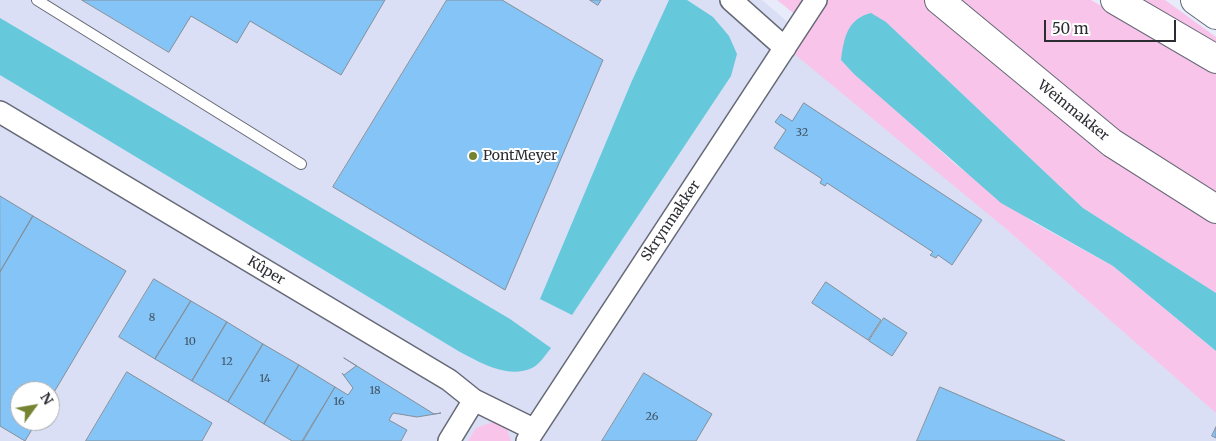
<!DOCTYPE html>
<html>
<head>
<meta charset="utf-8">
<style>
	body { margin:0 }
	#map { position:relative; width:1216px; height:441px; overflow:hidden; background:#e7ebfa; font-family:Merriweather,serif }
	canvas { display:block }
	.north { position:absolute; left:10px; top:381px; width:50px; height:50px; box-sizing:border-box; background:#fff; border:1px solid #ababad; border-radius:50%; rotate:58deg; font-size:14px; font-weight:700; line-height:20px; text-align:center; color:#2c2d33 }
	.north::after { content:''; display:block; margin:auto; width:18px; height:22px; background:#768330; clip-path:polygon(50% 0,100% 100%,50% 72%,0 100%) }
	.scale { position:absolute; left:1044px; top:20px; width:132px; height:22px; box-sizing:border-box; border:2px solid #2c2d33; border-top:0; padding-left:6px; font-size:15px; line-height:18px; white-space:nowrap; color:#2c2d33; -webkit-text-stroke:4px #fff; paint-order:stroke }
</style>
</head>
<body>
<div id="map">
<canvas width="1216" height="441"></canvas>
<div class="north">N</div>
<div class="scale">50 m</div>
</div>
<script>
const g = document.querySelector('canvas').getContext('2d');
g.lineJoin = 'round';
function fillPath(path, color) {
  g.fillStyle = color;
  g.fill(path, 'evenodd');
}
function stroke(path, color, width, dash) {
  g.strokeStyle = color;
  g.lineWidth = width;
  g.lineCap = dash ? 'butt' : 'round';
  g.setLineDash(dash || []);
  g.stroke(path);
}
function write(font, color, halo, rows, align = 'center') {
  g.font = font + ' Merriweather,serif';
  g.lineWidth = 4;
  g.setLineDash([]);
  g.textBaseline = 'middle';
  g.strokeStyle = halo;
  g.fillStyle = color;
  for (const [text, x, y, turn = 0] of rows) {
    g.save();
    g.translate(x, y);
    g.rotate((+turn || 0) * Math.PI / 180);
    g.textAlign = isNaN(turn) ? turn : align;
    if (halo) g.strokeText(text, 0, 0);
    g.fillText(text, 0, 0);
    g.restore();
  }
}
const built = new Path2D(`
	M0,0H762L899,117L1005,228L1216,412V441H0ZM20,391H50V421H20Z`);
const green = new Path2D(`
	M777,0H807L797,16Z
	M827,0H924L1075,127L1216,221V293L1083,208L886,22L841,60L955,164L1033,222L1113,266L1216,351V413L1005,228L792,52Z
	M955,0H1091L1216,73V198L1159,163Z
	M1121,0H1165L1216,37V53Z
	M493,422L507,429L511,441H468L476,428Z`);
const water = new Path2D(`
	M669,0H687L713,17L729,36L737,54L731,76L572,315L540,299L631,83Z
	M871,13L886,22L1083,208L1216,293V351L1113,266L1001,203L854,74L841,60C844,38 847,19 871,13Z
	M0,18L510,319L551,348C546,354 539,365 532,368C508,379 481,363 460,352L0,75Z`);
const building = new Path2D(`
	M82,0H385L341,75L250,21L237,43L191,16L169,52Z
	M447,0H502L603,60L505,290L333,187Z
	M590,0H601L598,5Z
	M804,103L982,220L952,265L938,255L936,258L930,255L933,252L827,183L825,186L820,183L822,179L774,148L786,130L775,122L781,114L792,121Z
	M0,196L33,216L0,272Z
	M33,216L126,271L50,399V391H20V421H37L25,441L0,426V272Z
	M154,279L191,301L155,359L119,337Z
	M826,282L881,320L868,340L812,303Z
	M191,301L227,322L192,381L155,359Z
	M884,318L907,333L892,356L869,341Z
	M227,322L263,344L228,402L192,381Z
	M263,344L299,365L264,424L228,402Z
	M344,358L434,414L441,413L417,417L393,413L389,420L407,430L401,441H302L335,387L348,395L353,388L342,373L344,375L356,366Z
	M299,365L335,387L303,441H292L264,424Z
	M127,372L212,423L202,441H86Z
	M644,373L712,414L696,441H602Z
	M940,387L1065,441H917Z
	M1216,427V438L1212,436Z`);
const lane = new Path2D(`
	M37,0L301,164`);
const street = new Path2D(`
	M731,0L785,48
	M0,112L449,380L474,400L533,429
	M449,441L474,400
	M527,441L816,0`);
const secondary = new Path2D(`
	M939,0L1112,143L1216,209`);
const highway = new Path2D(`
	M1115,0L1216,59
	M1195,0L1216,15`);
const markers = [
	[473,156,5,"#768330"]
];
const numberNames = [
	["32",802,133],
	["8",152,318],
	["10",190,342],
	["12",227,362],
	["14",265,379],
	["18",375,391],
	["16",339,402],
	["26",652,417]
];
const streetNames = [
	["Weinmakker",1073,111,39],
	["Skrynmakker",671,221,-56],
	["Kûper",266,271,31]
];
const poiNames = [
	["PontMeyer",483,156]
];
fillPath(built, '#dadff5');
fillPath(green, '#f9c4e9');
fillPath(water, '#65c8db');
fillPath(building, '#84c4f6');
stroke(building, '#84909a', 1);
stroke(lane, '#666976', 12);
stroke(street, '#666976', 24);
stroke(secondary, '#666976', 30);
stroke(highway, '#666976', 30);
stroke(lane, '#fff', 10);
stroke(street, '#fff', 21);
stroke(secondary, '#fff', 28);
stroke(highway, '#fff', 28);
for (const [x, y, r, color] of markers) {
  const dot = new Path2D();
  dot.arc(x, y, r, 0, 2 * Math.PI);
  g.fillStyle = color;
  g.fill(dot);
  stroke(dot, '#fff', 2);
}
write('11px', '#425364', null, numberNames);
write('14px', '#2c2d33', '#fff', streetNames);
write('14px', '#2c2d33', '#fff', poiNames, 'left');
</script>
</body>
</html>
